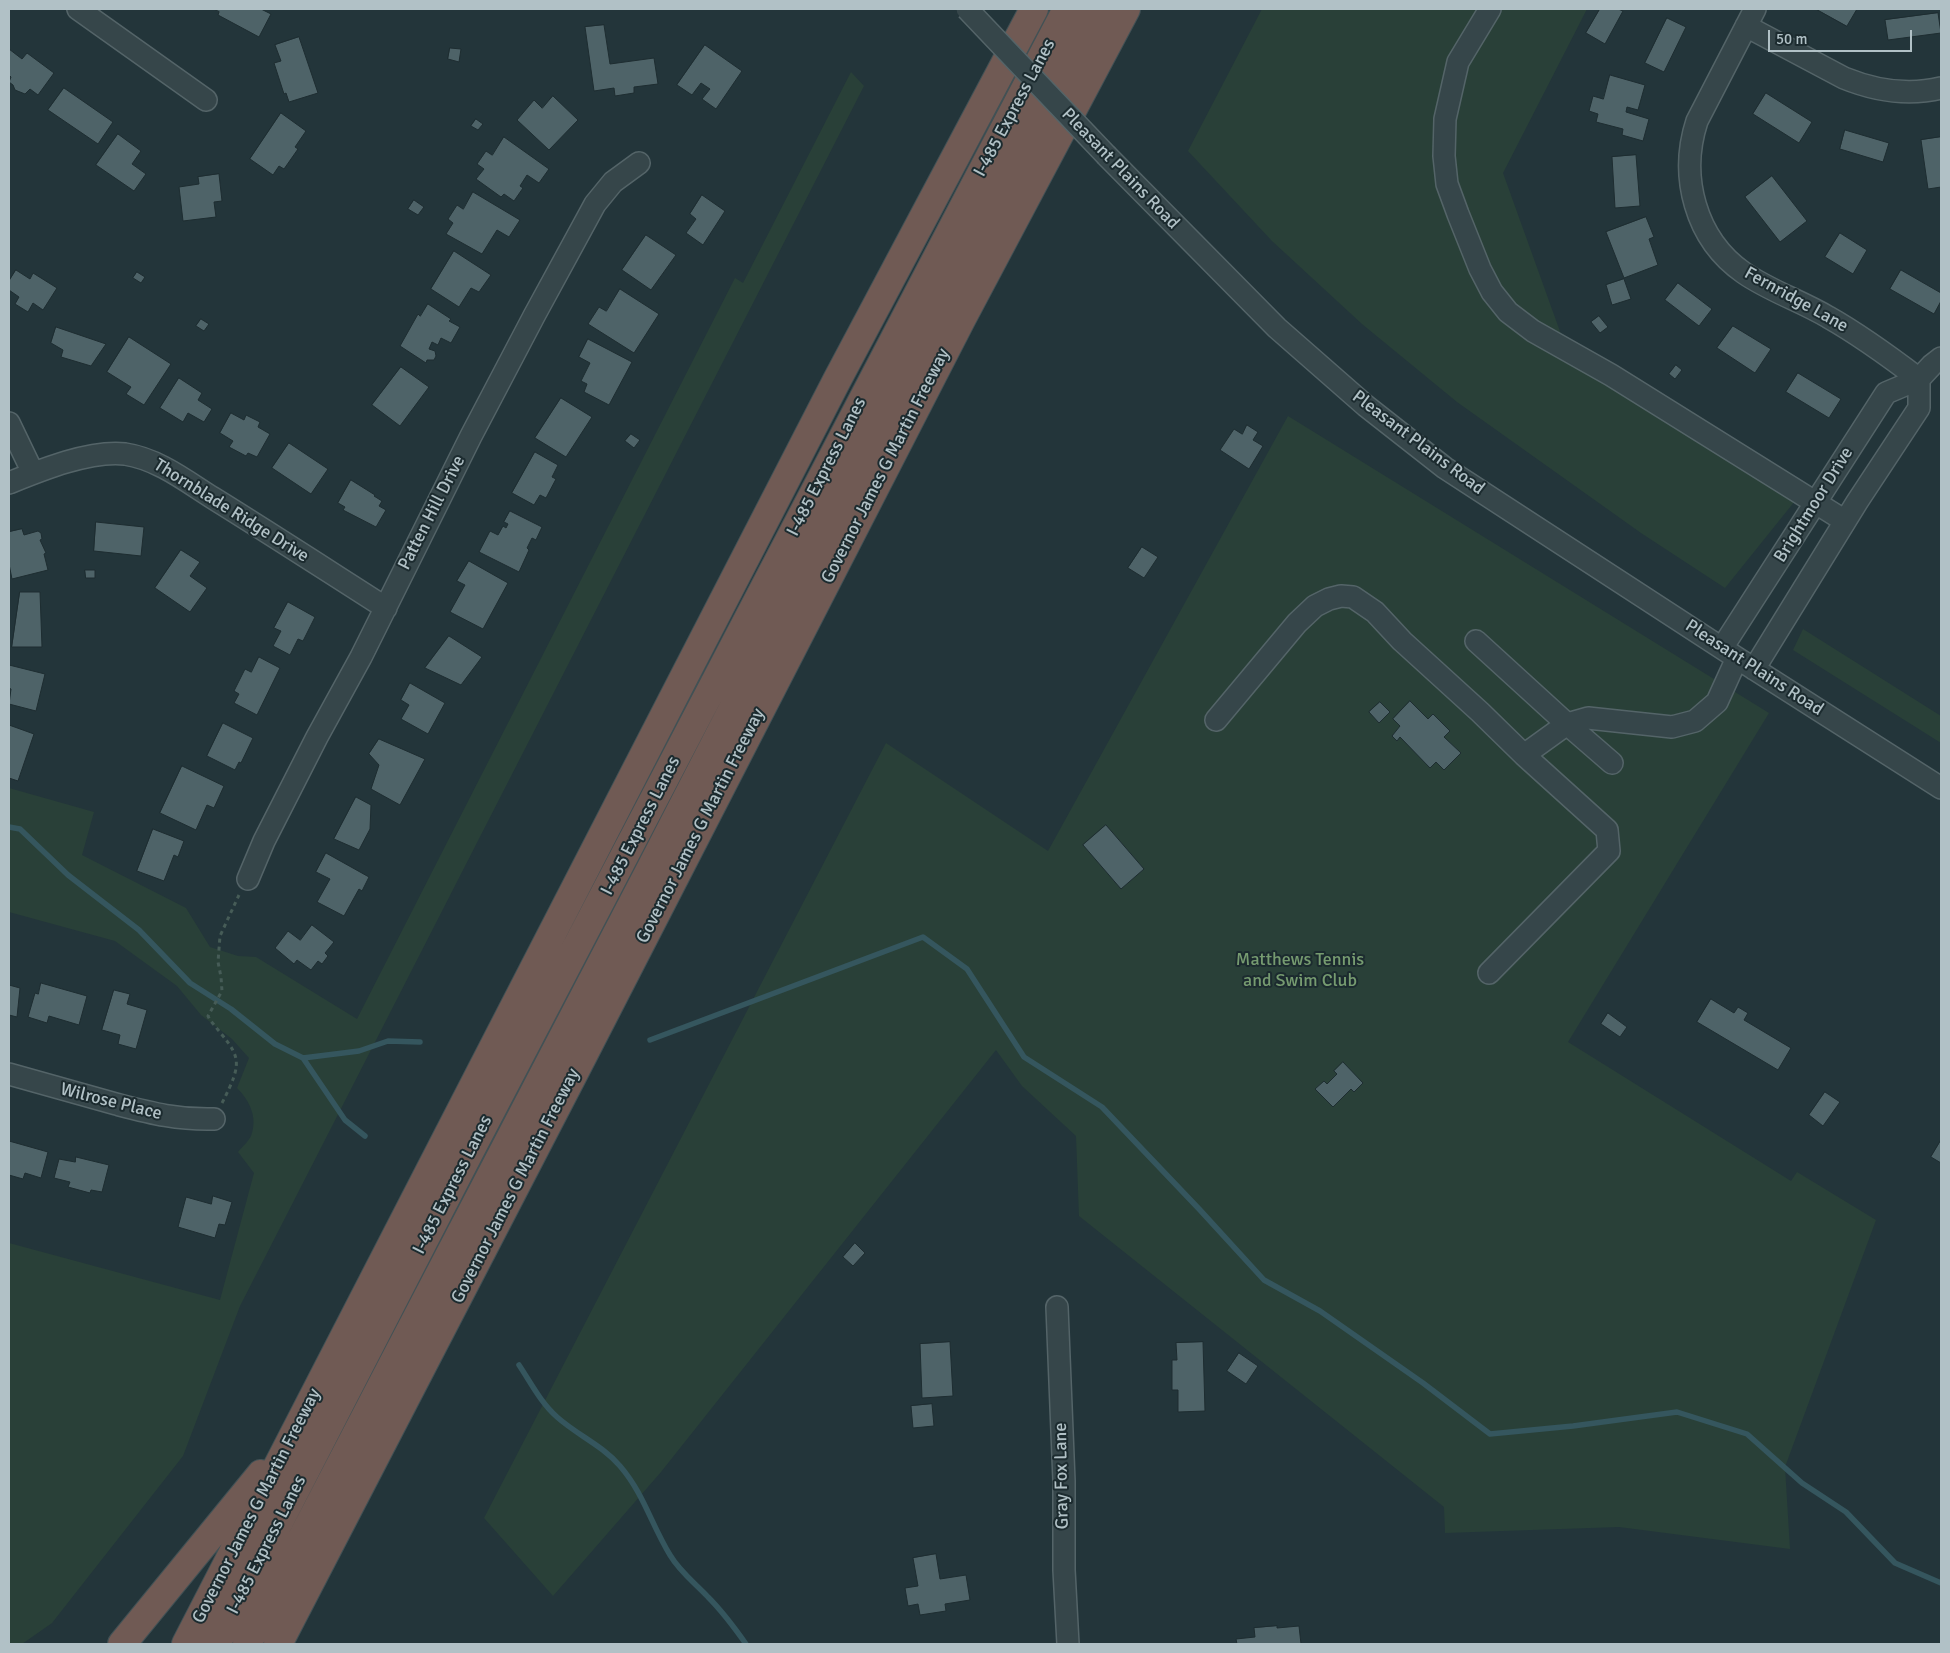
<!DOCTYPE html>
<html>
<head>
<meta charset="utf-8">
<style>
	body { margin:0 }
	#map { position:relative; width:1950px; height:1653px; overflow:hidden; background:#23353a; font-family:Signika,sans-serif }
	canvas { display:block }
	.frame { position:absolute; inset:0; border:10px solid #b1c1c6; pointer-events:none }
	.scale { position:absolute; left:1768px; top:30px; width:144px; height:22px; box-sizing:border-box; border:2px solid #b1c1c6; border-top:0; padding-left:6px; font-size:15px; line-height:18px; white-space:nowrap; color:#b1c1c6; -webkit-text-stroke:4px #1c2b2f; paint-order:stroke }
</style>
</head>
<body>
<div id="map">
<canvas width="1950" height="1653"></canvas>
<div class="frame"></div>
<div class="scale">50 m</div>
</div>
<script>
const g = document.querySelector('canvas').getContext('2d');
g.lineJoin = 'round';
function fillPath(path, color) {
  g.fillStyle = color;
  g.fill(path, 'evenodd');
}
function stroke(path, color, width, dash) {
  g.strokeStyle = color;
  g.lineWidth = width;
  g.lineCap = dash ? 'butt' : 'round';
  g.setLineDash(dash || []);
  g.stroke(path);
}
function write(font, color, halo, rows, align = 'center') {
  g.font = font + ' Signika,sans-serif';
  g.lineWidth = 4;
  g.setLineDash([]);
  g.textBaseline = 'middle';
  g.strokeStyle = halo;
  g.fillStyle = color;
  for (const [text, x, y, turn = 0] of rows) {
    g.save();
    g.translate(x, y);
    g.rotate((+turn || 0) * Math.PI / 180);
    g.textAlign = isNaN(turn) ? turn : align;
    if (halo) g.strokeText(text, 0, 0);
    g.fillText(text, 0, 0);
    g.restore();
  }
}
const green = new Path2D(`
	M1262,9H1587L1503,173L1562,337L1807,486L1725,588L1641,533L1457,402L1362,324L1272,241L1188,151Z
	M851,72L864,86L240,1306L183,1456L52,1623L22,1644H9V1243L220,1300L254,1173L238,1152C242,1147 248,1142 251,1136C258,1118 250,1101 237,1088L249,1058L232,1039L201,1015L177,986L115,941L9,912V788L94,812L82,855L186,908L210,947L238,956L256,957L357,1019L735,278L743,283Z
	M1288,416L1769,713L1568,1042L1791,1181L1797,1172L1876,1220L1785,1467L1790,1549L1619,1527L1445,1533L1444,1507L1079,1216L1076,1136L1022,1086L996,1050L661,1472L553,1596L484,1518L886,743L1048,851Z
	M1803,629L1941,716V743L1793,650Z`);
const stream = new Path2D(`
	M9,827L20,829L68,875L139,930L190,983L231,1009L275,1044L303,1058L345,1120L365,1136
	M650,1040L923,937L967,969L1024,1057L1102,1107L1200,1210L1264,1280L1320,1311L1423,1383L1490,1434L1573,1426L1677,1412L1747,1434L1802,1483L1846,1512L1895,1563L1941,1583
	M303,1058L359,1051L388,1041L420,1042
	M519,1365C531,1383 541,1403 557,1417C577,1435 602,1445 620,1466C644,1494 651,1524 670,1555C680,1572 695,1583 708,1597C723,1612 734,1627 746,1644`);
const building = new Path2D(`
	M214,9H261L271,14L259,37L218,15L219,12Z
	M1600,9H1618L1623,11L1605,44L1586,33Z
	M1816,9H1857L1847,26Z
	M1938,13L1941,33L1888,40L1885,20Z
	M1667,18L1686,27L1664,72L1645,63Z
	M604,25L610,64L654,58L658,84L634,87V93L615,96L614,88L594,91L585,27Z
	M299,37L318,93L289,102L286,93L284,94L274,63L281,61L275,45Z
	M705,45L742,71L716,109L702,99L710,89L701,83L692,95L677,85Z
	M450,48L461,49L459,62L448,59Z
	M9,49L22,59L27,53L54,73L38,95L30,89L25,94L15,90L13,85L9,82L11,77L9,75Z
	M1610,75L1645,85L1638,110L1627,107L1626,112L1649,119L1643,141L1622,135L1623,129L1596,122L1598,114L1589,111L1593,96L1603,99Z
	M64,88L113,122L98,144L48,110Z
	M1766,93L1812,122L1799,143L1753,114Z
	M553,96L578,120L549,150L517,120L534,100L542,108Z
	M281,113L306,131L295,147L298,149L284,169L279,166L273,175L250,159Z
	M476,119L483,124L478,130L471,126Z
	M1845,130L1889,143L1883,162L1840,149Z
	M118,134L141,151L132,164L146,174L134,191L96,165Z
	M504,137L549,169L539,183L527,175L520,186L523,188L514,201L504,194L501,197L476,179L484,169L477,164L486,151L492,155Z
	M1941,137V187L1928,189L1921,140Z
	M1636,155L1640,206L1615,208L1612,157Z
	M219,174L222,201L214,202L216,217L183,221L179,187L199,184L198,177Z
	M1772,176L1807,221L1780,242L1745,197Z
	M473,192L520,220L509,237L497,230L482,254L446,234L453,223L448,219L457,205L463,209Z
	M702,195L725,211L703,245L686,233L696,219L690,214Z
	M414,200L424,207L418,215L408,209Z
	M1646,217L1654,237L1649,239L1658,265L1624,278L1606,232Z
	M1840,233L1867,250L1853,274L1825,257Z
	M646,235L676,255L651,290L622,270Z
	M454,251L491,275L479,292L471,288L459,307L431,289Z
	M16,270L30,279L33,273L57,288L43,310L33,303L28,312L15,304L19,297L9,290V281Z
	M1901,270L1941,293V301L1934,314L1890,289Z
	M137,272L145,277L141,283L133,278Z
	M1624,279L1631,299L1612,305L1606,285Z
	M1678,283L1712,309L1699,326L1665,300Z
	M620,289L659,314L634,353L588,324L599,307L606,311Z
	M428,304L451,319L449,321L460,327L451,343L441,338L438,345L432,342L429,349L435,351L436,356L434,360H427L426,363L400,346L418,314L420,316Z
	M1599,316L1608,327L1600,333L1591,322Z
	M201,319L209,324L204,331L196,326Z
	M1733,326L1771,349L1755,373L1717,348Z
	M56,327L106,344L91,366L61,357L63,350L51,343Z
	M129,337L171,364L144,405L126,394L131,387L107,372Z
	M588,339L632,362L609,405L584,392L587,384L581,381L590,363L579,357Z
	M1676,365L1682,370L1675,379L1669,374Z
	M401,367L429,387L400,426L372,405Z
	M1798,373L1841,399L1829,418L1786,392Z
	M179,378L202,393L198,400L212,409L204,422L188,413L183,422L160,408Z
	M561,398L592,417L566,457L535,438Z
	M231,413L244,420L246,415L260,422L258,427L270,434L257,457L248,453L246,456L229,447L233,441L220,433Z
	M1247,425L1258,432L1253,440L1263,446L1249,469L1220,450L1234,429L1242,434Z
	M631,434L640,440L634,448L625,441Z
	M289,443L328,469L311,494L272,468Z
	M535,452L558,465L552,477L556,479L546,498L540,495L534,505L512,493Z
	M351,480L375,495L374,496L382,501L379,506L386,510L376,527L343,510L345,507L338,503Z
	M510,511L542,527L536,540L532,538L527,548L529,550L519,572L479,552L490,531L498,535L503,526L506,528L508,524L504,522Z
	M96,522L144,527L141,556L94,551Z
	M22,529L24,535L38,531L41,533L42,539L40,540L46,553L44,554L48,570L12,579L9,564V532Z
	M1142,547L1158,557L1144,578L1128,568Z
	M181,550L200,562L190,576L207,588L190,612L155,588Z
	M469,561L508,583L483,629L450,612L465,585L457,581Z
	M85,570H95V578H86Z
	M20,592H40L42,647H12Z
	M288,602L315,617L303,641L298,639L290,655L273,646L281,631L274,628Z
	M449,636L482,657L461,685L425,668Z
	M259,657L280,668L257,715L234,703L239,694L234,691L245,669L251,672Z
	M9,665L45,674L36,711L9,704L11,689L9,688Z
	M410,683L445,703L428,734L401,719L409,705L401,700Z
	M1410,701L1428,719L1433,714L1450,731L1444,737L1461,753L1444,770L1436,762L1430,768L1400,737L1397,741L1392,736L1400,726L1393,719Z
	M1380,702L1390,712L1379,723L1369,712Z
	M223,723L253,738L241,763L239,762L235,770L207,756Z
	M9,725L34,734L18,781L9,778Z
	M379,739L425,759L400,805L371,789L379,765L369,754Z
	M182,766L224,786L214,808L207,805L196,830L160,813Z
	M356,797L371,805L370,829L359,850L334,839Z
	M1106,825L1144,869L1121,889L1083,845Z
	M153,829L184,841L178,857L174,855L164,881L137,871Z
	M326,853L369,877L362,891L359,889L344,916L317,902L330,879L316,872Z
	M312,925L334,942L325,953L328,956L322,964L318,961L311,970L297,960L294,964L275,948L288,931L300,940Z
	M41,983L87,996L79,1025L49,1016L47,1023L28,1017L35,993L38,994Z
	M9,985L20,988L17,1017L9,1015Z
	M114,990L130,994L127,1004L147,1010L136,1049L118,1044L120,1035L102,1030Z
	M1711,999L1734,1013L1738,1007L1748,1013L1744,1020L1791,1048L1778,1070L1697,1022Z
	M1608,1013L1627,1027L1620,1037L1601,1024Z
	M1343,1062L1363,1083L1354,1092L1351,1089L1333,1107L1315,1089L1324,1081L1327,1084L1337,1074L1334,1071Z
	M1825,1092L1840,1102L1823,1126L1809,1115Z
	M1941,1140V1163L1931,1157Z
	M9,1141L48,1152L41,1178L25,1173L23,1179L9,1175Z
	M76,1157L109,1165L102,1192L91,1190L90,1193L68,1187L70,1182L54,1178L59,1159L75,1162Z
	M213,1196L232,1202L225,1225L219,1224L215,1238L178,1227L186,1197L211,1204Z
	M855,1243L865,1253L853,1266L843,1257Z
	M950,1342L953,1396L922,1398L920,1344Z
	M1203,1342L1205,1411L1178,1412V1390H1172V1360H1177L1176,1343Z
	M1239,1353L1258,1366L1246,1384L1227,1371Z
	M932,1404L934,1426L913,1428L911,1406Z
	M936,1554L940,1579L966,1575L970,1600L945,1604L946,1611L920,1615L918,1604L908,1606L905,1588L918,1586L913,1558Z
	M1277,1626V1628L1299,1626L1301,1644H1237L1236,1639L1255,1637L1254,1628Z`);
const path = new Path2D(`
	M222,1103C245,1058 240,1057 210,1020L208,1016L222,991L221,977L218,962L220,936L239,895`);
const minor = new Path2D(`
	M78,9L206,100
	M1490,9L1458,62L1445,119L1444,156L1447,184L1458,214L1480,269L1492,292L1508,312L1533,331L1611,375L1845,521
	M1755,9L1697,121C1679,176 1695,239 1744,273C1770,291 1801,301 1828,317C1860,335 1890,357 1919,379L1932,365L1941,358
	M1746,26L1844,78C1876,91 1908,96 1941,88
	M1107,156L1277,328L1366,406L1445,468L1737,658L1941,788
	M9,423L33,473
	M9,483C41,470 90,450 125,454C158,459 186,481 213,498C271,534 328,571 386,608
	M1476,641L1567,724L1612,763
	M1722,648L1886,393L1919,379V408L1857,502L1754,669
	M1216,720L1297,623L1315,606L1329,599L1341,596L1353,597L1375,612L1402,641L1480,712L1524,755L1567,724L1588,718L1672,727L1695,721L1717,702L1737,658
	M248,879L264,841L317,737L361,657L471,436L534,316L595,204L613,182L639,163
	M1489,973L1609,851L1607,830L1524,755
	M9,1074C44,1084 80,1094 116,1104C151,1113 177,1120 214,1119
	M1057,1307L1064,1481V1570L1068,1644`);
const highway = new Path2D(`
	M122,1644L261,1474
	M186,1644L837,380L1034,9
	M216,1644L471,1149L1067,9
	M247,1644L651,868L1038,115L1096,9
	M278,1644L575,1071L961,320L1126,9`);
const minorBridge = new Path2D(`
	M967,9L1107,156`);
const streetNames = [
	["I-485 Express Lanes",1015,108,-62],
	["Pleasant Plains Road",1120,169,46],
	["Fernridge Lane",1796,300,29],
	["Pleasant Plains Road",1418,443,37],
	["Governor James G Martin Freeway",886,466,-63],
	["I-485 Express Lanes",827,467,-63],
	["Brightmoor Drive",1814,505,-58],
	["Thornblade Ridge Drive",231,511,32],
	["Patten Hill Drive",432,513,-63],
	["Pleasant Plains Road",1754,668,33],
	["I-485 Express Lanes",641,826,-63],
	["Governor James G Martin Freeway",701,826,-63],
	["Wilrose Place",111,1102,14],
	["I-485 Express Lanes",453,1185,-63],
	["Governor James G Martin Freeway",516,1186,-63],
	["Gray Fox Lane",1062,1476,-91],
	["Governor James G Martin Freeway",257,1506,-63],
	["I-485 Express Lanes",267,1545,-63]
];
const parkNames = [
	["Matthews Tennis",1300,960],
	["and Swim Club",1300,981]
];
fillPath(green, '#294038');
stroke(stream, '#35565e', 5.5);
fillPath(building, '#4e6368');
stroke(building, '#1e2d31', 1);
stroke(minor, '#546468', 24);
stroke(highway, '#415155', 30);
stroke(path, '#465c57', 3, [4, 4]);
stroke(minor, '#36464a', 21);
stroke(highway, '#705a54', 28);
stroke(minorBridge, '#546468', 24, []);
stroke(minorBridge, '#36464a', 21);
write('18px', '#b1c1c6', '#1c2b2f', streetNames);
write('18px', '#769b70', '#1c2b2f', parkNames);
</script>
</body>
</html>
